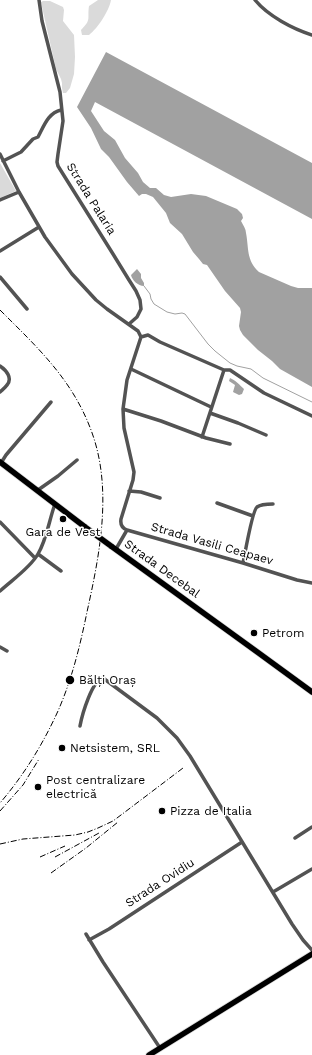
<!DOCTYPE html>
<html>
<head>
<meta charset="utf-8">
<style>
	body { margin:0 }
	canvas { display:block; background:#fff }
</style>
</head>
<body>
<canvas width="312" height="1055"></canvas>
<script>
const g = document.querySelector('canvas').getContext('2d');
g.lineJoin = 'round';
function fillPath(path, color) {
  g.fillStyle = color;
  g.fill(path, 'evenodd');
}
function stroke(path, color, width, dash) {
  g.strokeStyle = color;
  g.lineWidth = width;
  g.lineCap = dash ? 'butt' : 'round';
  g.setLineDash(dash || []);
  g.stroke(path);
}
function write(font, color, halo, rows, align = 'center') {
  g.font = font + ' "Work Sans",sans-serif';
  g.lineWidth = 3;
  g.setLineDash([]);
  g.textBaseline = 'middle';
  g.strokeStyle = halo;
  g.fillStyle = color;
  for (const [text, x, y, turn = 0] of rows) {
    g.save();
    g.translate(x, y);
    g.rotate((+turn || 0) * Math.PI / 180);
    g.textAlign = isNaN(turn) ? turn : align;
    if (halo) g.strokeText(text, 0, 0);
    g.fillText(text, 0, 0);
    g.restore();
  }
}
const green = new Path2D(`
	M98,0H111C109,11 98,28 89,35H82L81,30C92,19 87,19 89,6Z
	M43,1H50L63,7L64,10L63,21L74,35L75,57L74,74L70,88L66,93H63L62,88V83L61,79L56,69L42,7L41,2Z
	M0,163L16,191L0,198Z`);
const water = new Path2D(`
	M106,52L312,163V219L95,102L91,111L104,131L115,140L125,158L138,173L143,182L150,188H156L164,195L171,197L191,194L206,196L237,209L242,214L243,218L241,221C243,225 246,229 246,233C249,248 246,260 259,272L291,286L298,288H312V387L280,369L272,361L258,350L243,335L240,330L239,326L241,312L240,308L225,291L207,265L203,264L199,259L193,252L182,234L170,223L166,213L153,197L146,194H142L139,196L127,182L109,157L101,149L91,128L77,107Z
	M137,269L141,274V278L144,283V286C138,286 132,280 131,275Z
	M230,378C235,380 240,385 244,389L242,394L239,395L233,392L235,385L229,381Z`);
const stream = new Path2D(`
	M144,286L150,294L151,299L154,304L167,312L175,314L182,313L185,314L208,344L215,351L230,363L237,366L251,369L263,378L312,402`);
const street = new Path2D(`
	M39,0L42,21L60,92L63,121L58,154L57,162L58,166L113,254L129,280L136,291L140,300L141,309L137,317L129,324
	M255,0C268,16 293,29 312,35
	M0,154L19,192L45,237L72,274L96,300L107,309L138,331L141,337L127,380L123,409L124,428L134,472L133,480L121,519C120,525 122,528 127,530
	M3,161L21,152L33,139L38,137C44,126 48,113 61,110
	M0,200L19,192
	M0,251L39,227
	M0,277L27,309
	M141,337L148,335L160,342L224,370H230L264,393L312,416
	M0,366C6,370 13,378 7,385C5,388 2,390 0,392
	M131,369L211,407
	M123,409L161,421L206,438L230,444
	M210,413L238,423L266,435
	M202,437L224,370
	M1,463L6,455L51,402
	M38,490L58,476L77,460
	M129,491L141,492L160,498
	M217,503L253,516
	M0,522L35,558
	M116,549L127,530L243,563L297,580L312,583
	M38,554L61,571
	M243,563C245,554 252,511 257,507C261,504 268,504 273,504
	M0,591C12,580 30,568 38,554C47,539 49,520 55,504
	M0,647L7,651
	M80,726C82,715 92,680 103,678L157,718L177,738L190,756L292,924L303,940L312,950
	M295,838L312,827
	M273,892L312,869
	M86,934L103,962L160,1048
	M89,940L109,929L242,842`);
const primary = new Path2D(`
	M0,462L85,527
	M111,546L260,654L312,692
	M149,1055L312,954`);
const rail = new Path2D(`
	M0,310C37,347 72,379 91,430C113,488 100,553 87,612C80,646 72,679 58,711C43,744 24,775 0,803
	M0,811L23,785L39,759
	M0,844L23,839L75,835L88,832L98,828L113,821L125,812L183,768
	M40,857L65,846
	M55,857L99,833
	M51,873L86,848L118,822`);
const primaryBridge = new Path2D(`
	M85,527L111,546`);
const markers = [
	[63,519,4,"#000"],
	[254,633,4,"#000"],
	[70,680,5,"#000"],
	[62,748,4,"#000"],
	[38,787,4,"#000"],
	[162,811,4,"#000"]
];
const streetNames = [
	["Strada Palaria",91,199,58],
	["Strada Vasili Ceapaev",212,544,16],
	["Strada Decebal",162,569,36],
	["Strada Ovidiu",160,883,-33]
];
const poiNames = [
	["Gara de Vest",63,532,"center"],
	["Petrom",262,633],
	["Bălți Oraș",79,680],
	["Netsistem, SRL",70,748],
	["Post centralizare",46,780],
	["electrică",46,794],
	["Pizza de Italia",170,811]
];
fillPath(green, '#dadada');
fillPath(water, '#a1a1a1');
stroke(stream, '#a1a1a1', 1);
stroke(primary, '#dbdbdb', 7);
stroke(street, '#535353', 3.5);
stroke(primary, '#000', 5.5);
stroke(rail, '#000', 1, [6, 2, 1, 2]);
stroke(primaryBridge, '#dbdbdb', 7, []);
stroke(primaryBridge, '#000', 5.5);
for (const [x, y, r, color] of markers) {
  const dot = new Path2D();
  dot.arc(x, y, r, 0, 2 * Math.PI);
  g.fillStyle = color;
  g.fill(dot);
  stroke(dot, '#fff', 1.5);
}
write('12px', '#000', '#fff', streetNames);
write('12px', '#000', '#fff', poiNames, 'left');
</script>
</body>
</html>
